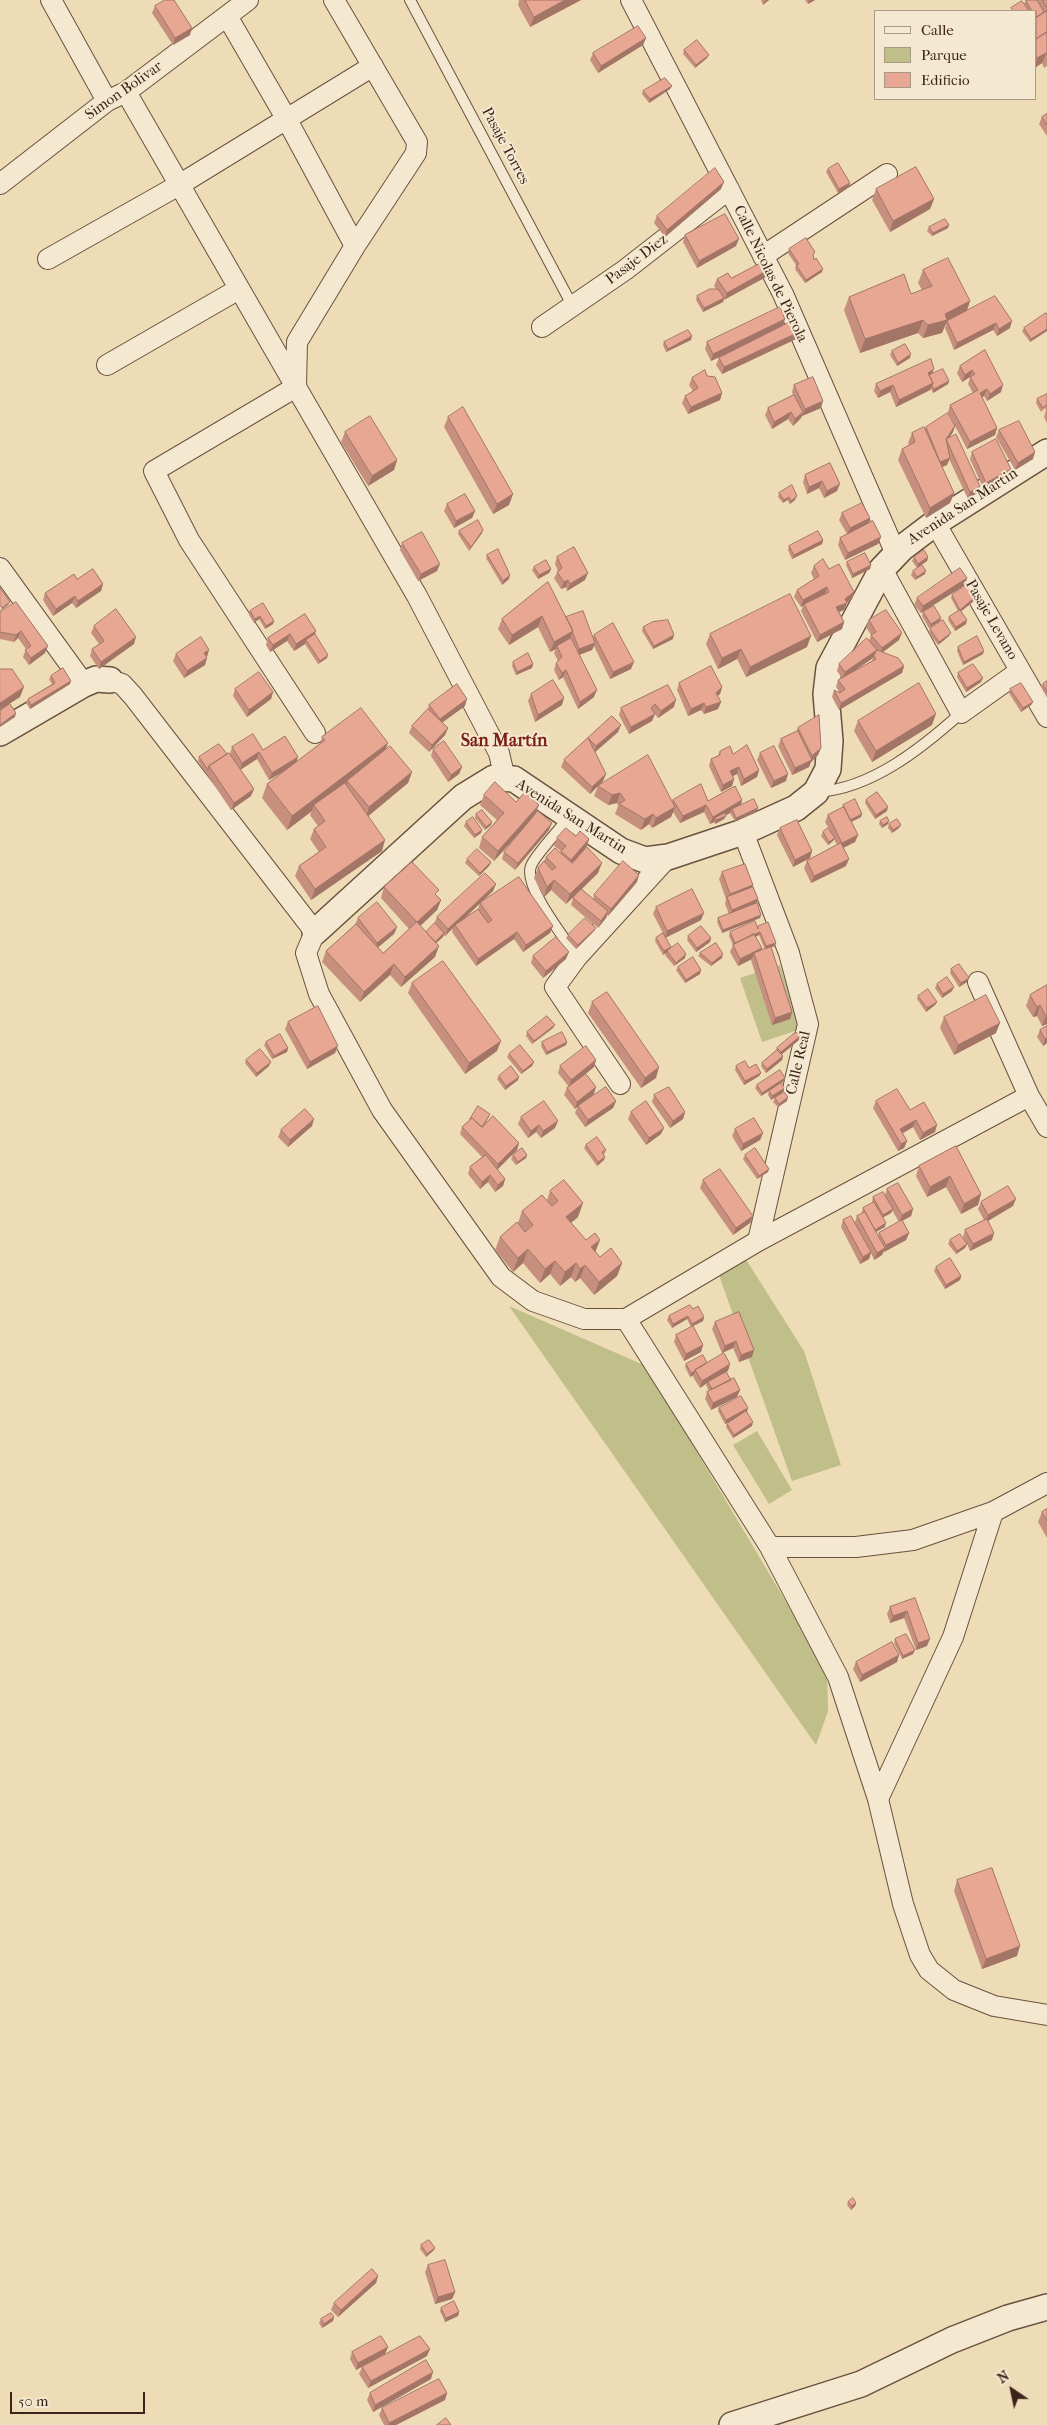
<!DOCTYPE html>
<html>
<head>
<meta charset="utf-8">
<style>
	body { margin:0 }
	#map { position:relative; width:1047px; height:2425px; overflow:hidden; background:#eedcb7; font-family:"IM FELL French Canon",serif }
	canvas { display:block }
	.legend { position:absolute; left:874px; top:10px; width:162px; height:90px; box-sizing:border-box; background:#f4e8d0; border:1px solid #ab9987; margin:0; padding:6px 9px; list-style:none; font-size:15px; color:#3d2319 }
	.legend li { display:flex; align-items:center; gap:10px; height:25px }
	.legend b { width:25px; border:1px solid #ab9987 }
	.north { position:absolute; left:987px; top:2365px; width:50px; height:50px; -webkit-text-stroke:4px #f4e8d0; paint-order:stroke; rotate:326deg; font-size:14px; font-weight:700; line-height:20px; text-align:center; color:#3d2319 }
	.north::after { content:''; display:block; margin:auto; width:18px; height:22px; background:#3d2319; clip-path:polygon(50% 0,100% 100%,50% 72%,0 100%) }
	.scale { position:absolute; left:10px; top:2392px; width:135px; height:22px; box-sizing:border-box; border:2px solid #3d2319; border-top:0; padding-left:6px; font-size:15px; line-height:18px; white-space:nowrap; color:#3d2319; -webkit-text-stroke:4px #f4e8d0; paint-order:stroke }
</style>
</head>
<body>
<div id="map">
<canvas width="1047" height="2425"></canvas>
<ul class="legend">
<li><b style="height:6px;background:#f4e8d0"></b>Calle</li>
<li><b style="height:14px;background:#c0be89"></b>Parque</li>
<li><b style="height:14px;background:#e7a793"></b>Edificio</li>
</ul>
<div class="north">N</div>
<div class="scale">50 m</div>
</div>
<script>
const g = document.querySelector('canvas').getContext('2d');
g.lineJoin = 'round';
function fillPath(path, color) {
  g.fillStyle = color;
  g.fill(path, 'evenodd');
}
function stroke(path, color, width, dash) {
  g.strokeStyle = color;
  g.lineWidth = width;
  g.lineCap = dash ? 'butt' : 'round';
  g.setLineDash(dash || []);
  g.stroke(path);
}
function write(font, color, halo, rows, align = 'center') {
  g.font = font + ' "IM FELL French Canon",serif';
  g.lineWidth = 4;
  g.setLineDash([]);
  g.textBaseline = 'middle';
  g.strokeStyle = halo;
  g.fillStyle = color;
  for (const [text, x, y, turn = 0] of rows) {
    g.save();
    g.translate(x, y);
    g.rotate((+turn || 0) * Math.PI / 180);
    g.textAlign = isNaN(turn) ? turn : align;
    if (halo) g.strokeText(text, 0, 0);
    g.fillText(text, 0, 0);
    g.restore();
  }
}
const green = new Path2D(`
	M780,965L801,1029L762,1042L740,978Z
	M745,1258L804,1351L841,1465L792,1481L719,1275Z
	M509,1306L646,1366L827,1671L828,1711L816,1745Z
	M757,1431L792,1490L769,1504L733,1445Z`);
const service = new Path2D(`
	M410,0L573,307
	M817,792C871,789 922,748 961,713
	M569,817C561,828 535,855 531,866C523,887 565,938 577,957`);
const minor = new Path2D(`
	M51,0L107,101
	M334,0L417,142L416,153L355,246L297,342L296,387L417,596L499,753L505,779
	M631,0L783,294L896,554
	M227,16L286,118L355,246
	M126,92L296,387L154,471L189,540L315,733
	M0,184L107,101L126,92L248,0
	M763,256L887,174
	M48,259L179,185L373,66
	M542,327L625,270L729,189
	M107,365L239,289
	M935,523L1047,717
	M0,568L84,684
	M882,569L961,713L1020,671
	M110,680L122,684L133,696L315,932L306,953L319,994L382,1110L501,1277L533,1301L584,1319H626L758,1241L1029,1096
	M743,832L789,953L808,1024L758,1241
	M978,982L1029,1096L1047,1127
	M620,1084L555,987L577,957L668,857
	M626,1319L770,1547L838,1677L878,1799L903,1904L920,1955L929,1970L954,1990L994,2006L1047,2015
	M770,1547H856L913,1540L993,1512L1047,1483
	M878,1799L953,1637L993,1512`);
const tertiary = new Path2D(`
	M0,733L84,684L96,679L110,680
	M315,932L463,797L494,778L514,779L621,851L645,860L668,857L743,832L796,808L816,792L828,769L830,741L826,694L829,668L882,569L902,548L935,523L1047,452
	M732,2425L861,2384L952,2340L1008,2318L1047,2307`);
const wall = new Path2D(`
	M519,0H581L530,27L518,5Z
	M761,0H769L763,5Z
	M805,0H815L808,4Z
	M1026,0H1047V66L1044,68L1042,63L1036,67V11H1029L1024,4Z
	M155,6L190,35L173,45L152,13Z
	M646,38L643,45L598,73L590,60L593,53Z
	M684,50L707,58L695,68L683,54Z
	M672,86L670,89L649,103L642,94L643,91Z
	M1047,114V136L1039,124L1042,117Z
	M828,169L850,183L849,187L838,193L826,172Z
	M721,189L665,237L654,223L657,216Z
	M876,189L934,199L930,209L890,232L872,200Z
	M929,227L948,228L932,236L927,231Z
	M685,235L736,246L697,268L683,242Z
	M789,249L815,252L813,256L814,260L822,272L805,283L795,269L796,265L788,253Z
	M768,270L766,277L724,299L723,302L703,312L696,300L697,296L716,289L714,286L717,279L731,278Z
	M923,270L970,301L967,311L1010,328L997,336L993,330L954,350L945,328L946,325H945L942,333L923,338L918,333L860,353L844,310L849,297L911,294L922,290L918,283Z
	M1047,315V331L1030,342L1022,331L1024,328Z
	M783,326L799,332L796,339L722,374L716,365L719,358L759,338L711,361L705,349L707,342Z
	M691,340L666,352L663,345L664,342Z
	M985,350L1001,392L987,401L984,396L982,398L997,428L995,435L967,449L955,426L953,432L949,438L977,493L968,499L949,459L947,465L942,467L954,493L950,503L926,518L898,460L902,449L909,445L908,443L912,433L925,429L926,427L954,423L948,412L950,405L973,393L968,384L970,378V377L962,382L957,373L960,366Z
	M892,351L910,358L897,366L890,355Z
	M933,373L949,381L948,384L933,393L931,389L930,390L896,407L890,392L878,398L874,391L876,384Z
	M707,376L722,393L720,400L688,414L682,403L685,396L693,391L689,385L692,378Z
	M794,385L821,408L802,416L801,418L793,426L788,419L772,429L765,415L768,408L793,395L792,392Z
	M1047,394V423L1044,417L1046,410L1045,408L1041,412L1036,403L1037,399Z
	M448,417L513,494L509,505L493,514L444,427Z
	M999,430L1033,459L1015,470L996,437Z
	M345,432L397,460L394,470L368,486L341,442Z
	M972,452L1011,469L1008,476L984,490L970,459Z
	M830,463L837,491L824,498L819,488L807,494L803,482L805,475Z
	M779,493L795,500L790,504L787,500L783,503L778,497Z
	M447,504L475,511L472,518L454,528L444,511Z
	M842,513L870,518L868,524L881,537L878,544L845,560L838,545L840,538L847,534L839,520Z
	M459,531L482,533L469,551L458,534Z
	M823,540L822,544L792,559L788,550L789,546Z
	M402,543L437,571L418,581L400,550Z
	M487,555L509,579L502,585L486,558Z
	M557,557L585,580L567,591L566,587L561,589L554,578L558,571L555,564Z
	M914,557H928L927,561L917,568L912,561Z
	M847,562L870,569L852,578L846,565Z
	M814,566L829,569L854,592L852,599L847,603L844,610L839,612L844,622L842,629L817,642L801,611L803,606L801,607L794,597L797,590L814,579L811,573Z
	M534,567L551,569L549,573L538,579L532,570Z
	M913,571L925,574L915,580L911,575Z
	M967,578L965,585L921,613L914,605L917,598Z
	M77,579L103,584L101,591L76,608L72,603L53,616L43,600L45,593Z
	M548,582L566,618L593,638L594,635L631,669L610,679L594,646L592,650L579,655L594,697L578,709L563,677L559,680L554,670L556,663L558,661L554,653L556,649L550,652L538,627L509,645L498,629L502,619Z
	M952,595L974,601L961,611L966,624L955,631L948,620L949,617L958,611L951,598Z
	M250,611L274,621L273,624L265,629L259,619L254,623L249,615Z
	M0,612L45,653L29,665L23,657L26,649L18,638L14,642L0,639Z
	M923,612L941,618L940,621L929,628L922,616Z
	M305,614L327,658L318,664L305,644L294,651L287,641L270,652L266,645L268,638Z
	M869,620L899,640L883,652L904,666L902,673L839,710L832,697L834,690L840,693L836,687L838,680L842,678L837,671L839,664L869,641L871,635L866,627ZM873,658L872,661L854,671Z
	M94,626L134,644L99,669L90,656L92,649L99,644L91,633Z
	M643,627L673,639L653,649L642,631Z
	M930,629L949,636L938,645L929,633Z
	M710,634L807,647L746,677L737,659L718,669L706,644Z
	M958,647L983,654L963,665L957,651Z
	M176,654L207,657L205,665L184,678L173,661Z
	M513,662L533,664L532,668L516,675L512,666Z
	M958,673L981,682L966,692L957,677Z
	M51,676L70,684L30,709L26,703L28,699L52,684L49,679Z
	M1047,681V697L1041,687L1043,684Z
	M679,683L722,687L720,694L717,696L721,702L718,709L704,714L701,710L688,716L677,690Z
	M668,685L674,707L658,718L654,713L652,721L629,734L619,715L621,708Z
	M235,689L273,692L271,699L247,717L233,696Z
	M1010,689L1033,702L1031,705L1021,712L1009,693Z
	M531,694L562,705L535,722L528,701Z
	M429,705L465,706L442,723L448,728L445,735L429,752L409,733L412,726L428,709Z
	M612,716L618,732L595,752L606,774L603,781L590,794L561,767L564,760Z
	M858,721L932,725L872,762L854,731Z
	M798,728L821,748L818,755L811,762L809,767L792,775L778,746L781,739L796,732Z
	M322,737L385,750L412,772L408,783L368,816L382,851L311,900L295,876L299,866L319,852L310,839L314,829L318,826L310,815L312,811L287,830L262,798L267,784L287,769L269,780L257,759L240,770L251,796L231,810L198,761L199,757L230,754L232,747L263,750L296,762L320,744Z
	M433,749L462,767L459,774L448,782L431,756Z
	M720,751L733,754L759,770L757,777L741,786L737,774L733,776L734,779L732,786L721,792L709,766L711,759L718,756Z
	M760,753L786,781L771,788L757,760Z
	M598,786L672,801L673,800L708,801L742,800L741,805L756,812L735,821L730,813L725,815L724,819L715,824L714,822L710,824L704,812L680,823L673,812L671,817L652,828L649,824L641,830L615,814L618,806L617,803L608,805L594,796Z
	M484,795L516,802L536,815L549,830L515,870L502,859L504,852L532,819L494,861L479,848L482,837L497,820L480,805Z
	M866,800L887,811L875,819L865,803Z
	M843,805L862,814L861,817L851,822L858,835L855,842L843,848L846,866L811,883L804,868L807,861L837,845L834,839L833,841L828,845L821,836L823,832H831L825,822L828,815L842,808Z
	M476,814L491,825L485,830L475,818Z
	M880,821L888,824L882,828L879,824Z
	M466,822L482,830L481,833L474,838L464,826Z
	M889,824L899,828L892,833L888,828Z
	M780,828L812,851L810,858L793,867L777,835Z
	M576,836L589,839L587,846L576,859L598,873L582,889L593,899L594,895L637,882L608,916L607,915L606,918L598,928L571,905L573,898L577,894L566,904L551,890L544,897L534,878L538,868L544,861L546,857L560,852L561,851L554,846L557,838Z
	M467,859L491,862L489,866L479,876L465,863Z
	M722,872L753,885L752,887L758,899L757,903L761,915L760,918L722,933L717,922L718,918L729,914L725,904L726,899L719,879Z
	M496,884L493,891L465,918L478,909L480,903L553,926L550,933L523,952L514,939L476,966L452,932L453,928L445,936L444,935L443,937L436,943L435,957L401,987L390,975L360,1002L322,962L326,951L355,925L358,918L397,927L394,934L378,947L383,953L409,929L381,898L384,887L437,896L441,900L437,910L420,926L426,932L434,924L437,917Z
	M656,907L701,920L665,938L671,947L670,949L685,958L674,966L665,955L666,952L663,955L655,941L656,938L663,933L653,914Z
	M596,928L594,931L576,949L566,938L568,935Z
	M758,928L775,946L771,947L792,1012L790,1019L772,1025L751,960L752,959L738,966L730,952L733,945L729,936L730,932ZM759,935L765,950L760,951L762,948L756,937Z
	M688,936L711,938L710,942L696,952L687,940Z
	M700,953L722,958L711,966L698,956Z
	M533,956L566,959L543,978L531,963Z
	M678,967L700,974L685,983L676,970Z
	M951,969L967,982L959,987L950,973Z
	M412,983L497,1051L465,1074L408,993Z
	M937,984L952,991L942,998L935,988Z
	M1047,985V1024L1042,1026L1037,1016L1033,1017L1026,1006L1030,995Z
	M918,996L937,1002L935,1005L926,1012L917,999Z
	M592,1002L656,1078L641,1088L588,1013Z
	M944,1017L996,1033L954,1055L940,1028Z
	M288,1022L335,1053L307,1069L285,1029Z
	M555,1025L553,1028L532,1044L526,1036L527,1032Z
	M1047,1026V1043L1043,1046L1037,1037L1040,1030Z
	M799,1040L781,1054L783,1056L782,1060L766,1073L761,1066L762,1063L776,1051L777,1048Z
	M266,1042L288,1048L287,1052L272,1059L264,1045Z
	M542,1042H567L566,1045L546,1055L541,1046Z
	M509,1054L534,1062L532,1066L521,1074L507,1057Z
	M246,1060L269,1066L256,1077L245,1063Z
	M596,1060L594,1067L569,1087L594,1094L583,1103L616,1101L613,1108L585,1127L575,1113L578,1106L575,1109L564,1095L567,1088L569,1087L558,1073L560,1066Z
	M736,1066L749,1068L761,1073L759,1076L744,1085L735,1070Z
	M499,1076L518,1080L505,1090L497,1079Z
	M785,1078L784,1081L781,1083L785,1088L783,1092L771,1100L768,1095L769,1091L771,1090L761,1096L755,1088L757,1085Z
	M654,1095L685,1112L683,1119L670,1128L652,1102Z
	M775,1098L787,1101L778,1107L773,1102Z
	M876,1101L910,1110L935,1132L920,1140L913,1127L902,1134L907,1141L904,1148L898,1151L873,1108Z
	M631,1112L661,1134L646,1145L628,1119Z
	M489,1117L485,1124L519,1143L517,1150L497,1169L505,1179L503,1186L495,1192L488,1182L480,1189L468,1174L470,1167L482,1157L460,1134L462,1127L470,1120Z
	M521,1117L555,1128L541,1138L536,1132L528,1138L518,1124Z
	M312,1126L288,1147L278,1137L281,1130Z
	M735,1129L763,1133L760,1140L741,1151L732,1136Z
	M586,1145L606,1150L605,1153L604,1154V1160L597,1166L584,1148Z
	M956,1146L981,1194L978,1205L961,1214L946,1187L927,1197L916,1176L919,1166Z
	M513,1155H527L526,1158L516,1165L511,1159Z
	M745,1155L768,1172L757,1179L743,1159Z
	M703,1180L753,1216L750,1223L733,1235L700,1188Z
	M887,1189L913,1209L911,1216L902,1221L909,1233L906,1240L884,1252H883L882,1255L874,1260L871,1253L869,1259L860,1264L841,1227L843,1220L855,1222L857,1216L863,1213L862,1212L863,1208L873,1203L872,1201L873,1197L885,1195ZM892,1210L899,1222L879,1233L878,1236L876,1232L885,1227L883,1217L891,1213Z
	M550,1191L578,1217L571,1223L600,1257L622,1263L617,1276L594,1295L580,1278L575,1282L571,1277L560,1286L550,1274L540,1283L523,1263L513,1272L495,1250L500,1237L518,1223L522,1211L547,1200Z
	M981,1202L1013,1206L988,1221L992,1240L970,1251L967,1244L965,1248L956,1254L948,1244L950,1240L966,1243L963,1237L965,1230L984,1220L978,1209Z
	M936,1267L961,1276L960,1280L945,1289L934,1271Z
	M693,1309L704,1317L703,1321L693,1326L703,1345L701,1352L684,1361L674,1342L676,1335L691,1327L687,1319L672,1328L667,1320L669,1316Z
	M715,1322L752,1357L739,1362L733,1348L722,1353L712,1329Z
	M707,1363L728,1371L726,1372L731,1380L740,1390L737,1397L711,1410L705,1399L707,1392L709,1391L706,1385L707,1383L700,1388L693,1377L694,1375L690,1377L685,1367L686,1364Z
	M719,1408L747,1412L752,1426L733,1438L726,1427L727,1424L741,1415L725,1424L718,1411Z
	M1047,1509V1538L1038,1522L1042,1512Z
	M915,1598L927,1646L916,1650L904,1618L890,1623L887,1614L890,1607Z
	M895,1639L913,1654L902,1659L894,1643Z
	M899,1655L897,1662L860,1682L853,1669L856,1662Z
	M957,1880L1017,1956L982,1969L954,1891Z
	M848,2202L856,2203L855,2206L851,2210L847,2205Z
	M421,2245L435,2248L433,2251L426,2257L420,2249Z
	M428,2265L455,2292L452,2299L435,2304L425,2272Z
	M378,2276L376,2283L338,2317L331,2310L334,2303Z
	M441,2308L459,2312L458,2316L445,2322L440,2311Z
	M334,2317L333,2321L322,2328L319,2323L321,2319Z
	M388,2347L385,2354L356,2370L350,2359L352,2352Z
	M427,2356L368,2388L359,2374L362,2367Z
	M431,2379L373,2412L367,2400L370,2393Z
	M447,2393L445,2400L396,2425H384L379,2415L382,2408Z`);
const shadedWall = new Path2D(`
	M565,0H581L530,27L534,17Z
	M766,0H769L763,5L765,1Z
	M809,0H815L808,4Z
	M192,28L190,35L173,45L175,38Z
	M646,38L643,45L598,73L601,66Z
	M1046,53L1042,63L1036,67V63L1037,58Z
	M709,55L707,58L695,68L696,65Z
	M672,86L670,89L649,103L650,99Z
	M724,182L721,189L665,237L667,230Z
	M850,183L849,187L838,193L839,189Z
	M934,199L930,209L890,232L893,221Z
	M949,225L948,228L932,236L933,233Z
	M739,239L736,246L697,268L699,261Z
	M823,269L822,272L805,283L806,280Z
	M768,270L766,277L724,300L727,293Z
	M724,298L723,302L703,312L704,308Z
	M970,301L965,315L947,321L942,333L923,338L928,325L945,314Z
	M785,319L783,326L711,361L713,354Z
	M923,320L918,333L860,353L865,339Z
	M1012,321L1010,328L997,336L999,329Z
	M996,323L993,330L954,350L957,343Z
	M1047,329V331L1030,342L1031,339Z
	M799,332L796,339L722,374L724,367Z
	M692,336L691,340L666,352L668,349Z
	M911,354L910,358L897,366L898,363Z
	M934,369L931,376L928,378V373Z
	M972,370L970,377L962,382L965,375Z
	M949,381L948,384L933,393L934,389Z
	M933,383L930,390L896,407L899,400Z
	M893,385L890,392L878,398L880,391Z
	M1003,385L1001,392L987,401L990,394Z
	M987,389L984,396L977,400L980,393Z
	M722,393L720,400L688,414L691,407Z
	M823,401L821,408L802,416L805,409Z
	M791,412L788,419L772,429L774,422Z
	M803,412L801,418L793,426L795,419Z
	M955,426L953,432L947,441L946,439Z
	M997,428L995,435L967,449L970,442Z
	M1035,452L1033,459L1015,470L1018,463Z
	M950,458L947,465L937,469L940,462Z
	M397,460L394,470L368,486L372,476Z
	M1011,469L1008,476L984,490L986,483Z
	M822,481L819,488L807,494L809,487Z
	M840,484L837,491L824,498L827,491Z
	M980,486L977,493L968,499L970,492Z
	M954,493L950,503L926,518L930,508Z
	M513,494L509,505L493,514L497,504Z
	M797,496L795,500L790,504L791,501Z
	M789,497L787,500L783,503L784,500Z
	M475,511L472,518L454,528L456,521Z
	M870,518L868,525L847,535L850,528Z
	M483,530L482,533L469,551L471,547Z
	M881,537L878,544L845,560L848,553Z
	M823,540L822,544L792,559L794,555Z
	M928,557L927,561L917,568L918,564Z
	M440,564L437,571L418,581L421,574Z
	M871,565L870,569L852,578L853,574Z
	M551,569L549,573L538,579L539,575Z
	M926,571L925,574L915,580L917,577Z
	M588,573L585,580L567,591L570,584Z
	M510,575L509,579L502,585L503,581Z
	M967,578L965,585L921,613L923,606Z
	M568,580L566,587L561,589L564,582Z
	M103,584L101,591L76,608L78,601Z
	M827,587L825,594L804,604L803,606L801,607L803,600Z
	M854,592L852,599L844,604L847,603L844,610L834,614L836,607L845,599Z
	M75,596L72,603L53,616L56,609Z
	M975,597L974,601L959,613L960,610Z
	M10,602L8,605L0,611L2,608Z
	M260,616L259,619L254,623L255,619Z
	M542,616L538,627L509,645L512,635Z
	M941,618L940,621L929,628L931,624Z
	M967,620L966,624L955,631L956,627Z
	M274,621L273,624L265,629L266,626Z
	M844,622L842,629L817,642L820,635Z
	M21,631L18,638L14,642L16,635Z
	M316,631L314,638L306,640L305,644L294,651L296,644Z
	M573,631L569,641L557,646L556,649L550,652L554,642Z
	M902,633L899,640L879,655L882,648Z
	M951,633L949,636L938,645L939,642Z
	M290,634L287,641L270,652L273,645Z
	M674,635L673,639L653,649L654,646Z
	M811,636L807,647L746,677L750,667Z
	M136,637L134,644L99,669L101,662Z
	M595,643L592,650L576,656L579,649Z
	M48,646L45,653L29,665L31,658Z
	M741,649L737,659L718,669L722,658Z
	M209,650L207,657L204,653Z
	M877,650L873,658L842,679L845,672Z
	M984,651L983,654L963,665L964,662Z
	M328,655L327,658L318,664L320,661Z
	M207,658L205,665L184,678L187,671Z
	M634,662L631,669L610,679L613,672Z
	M533,664L532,668L516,675L517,672Z
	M904,666L902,673L839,710L841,703Z
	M566,670L563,677L559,680L562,673Z
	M983,678L981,682L966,692L967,688Z
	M71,681L70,684L30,709L31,705Z
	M24,687L20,697L0,710V703Z
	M722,687L720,694L713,700L716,693Z
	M597,690L594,697L578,709L580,702Z
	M273,692L271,699L247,717L249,710Z
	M564,698L562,705L535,722L538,715Z
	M467,699L465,706L437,726L440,719Z
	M676,700L674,707L658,718L661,711Z
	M721,702L718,709L704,714L706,707Z
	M1033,702L1031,705L1021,712L1023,708Z
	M704,703L701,710L688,716L691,709Z
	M16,713L15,717L0,727V725Z
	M655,714L652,721L629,734L631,727Z
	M936,714L932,725L872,762L876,751Z
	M621,725L618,732L594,753L596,746Z
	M448,728L445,735L429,752L432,745Z
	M388,743L383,757L347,781L346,785L314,805L312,811L287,830L292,816Z
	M821,748L818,755L811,762L809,767L792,775L795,768L811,760L812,756Z
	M259,752L257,759L240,770L242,763Z
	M298,757L296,764L269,780L272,773Z
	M462,767L459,774L448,782L451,775Z
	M739,767L737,774L728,778L730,771Z
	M759,770L757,777L741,786L744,779Z
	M412,772L408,783L366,818L369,807Z
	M606,774L603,781L590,794L592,787Z
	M788,774L786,781L771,788L774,781Z
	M734,779L732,786L721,792L723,785Z
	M254,789L251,796L231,810L234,803Z
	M620,793L617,803L608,805L612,795Z
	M742,800L740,807L732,809L730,813L721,818L726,816L724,819L715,824L716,820L715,818L714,822L710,824L713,817Z
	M539,805L535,815L494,861L498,851Z
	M706,805L704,812L680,823L683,816Z
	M675,807L671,817L652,828L656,818Z
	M888,807L887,811L875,819L876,815Z
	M758,808L756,812L735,821L736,818Z
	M653,814L649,824L641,830L645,819Z
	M862,814L861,817L849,823L850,820Z
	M889,821L888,824L882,828L883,825Z
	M492,822L491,825L485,830L486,827Z
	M552,823L549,830L515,870L518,863Z
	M901,825L899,828L892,833L893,830Z
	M482,830L481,833L474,838L475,835Z
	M858,835L855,842L839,850L842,843Z
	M835,838L833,841L828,845L829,842Z
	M589,839L587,846L569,867L571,860Z
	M385,840L382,851L311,900L315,889Z
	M812,851L810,858L793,867L795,860Z
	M849,859L846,866L811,883L814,876Z
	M491,862L489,866L479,876L480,873Z
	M602,863L598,873L566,904L570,894Z
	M639,875L637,882L608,916L611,909Z
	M554,880L551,890L544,897L547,887Z
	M496,884L493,891L456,926L455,925L453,928L445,936L448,929Z
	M753,885L750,892L728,899L730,894Z
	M758,899L756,906L730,917L732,910Z
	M441,900L437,910L413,933L417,922Z
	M608,911L606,918L598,928L601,921Z
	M704,913L701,920L665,938L667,931Z
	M761,915L760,918L722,933L723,930Z
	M553,926L550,933L523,952L526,945Z
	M397,927L394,934L375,950L377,943Z
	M596,928L594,931L576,949L578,945Z
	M517,932L514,939L476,966L478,959Z
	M760,932L759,935L733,946L735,943Z
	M444,933L443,937L434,945L435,942Z
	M711,938L710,942L696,952L697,948Z
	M776,943L775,946L765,950L766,946Z
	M439,946L435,957L401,987L405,977Z
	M671,947L670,950L663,955L664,951Z
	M762,948L759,955L754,953L752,959L738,966L740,959Z
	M569,952L566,959L543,978L546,971Z
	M686,954L685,958L674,966L676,963Z
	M723,954L722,958L711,966L712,963Z
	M394,964L390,975L360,1002L364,992Z
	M701,970L700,974L685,983L686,980Z
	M969,978L967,982L959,987L961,983Z
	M954,987L952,991L942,998L943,994Z
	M937,1002L935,1005L926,1012L927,1008Z
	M1040,1005L1037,1016L1033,1017L1037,1007Z
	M792,1012L790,1019L772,1025L775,1018Z
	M1047,1015V1024L1042,1026L1046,1016Z
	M1000,1023L996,1033L954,1055L958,1045Z
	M555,1025L553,1028L532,1044L534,1041Z
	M800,1036L799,1040L780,1056L781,1052Z
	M1047,1038V1043L1043,1046L1045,1039Z
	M501,1041L497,1051L465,1074L469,1063Z
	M567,1042L566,1045L546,1055L547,1052Z
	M338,1046L335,1053L307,1069L310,1062Z
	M288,1048L287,1052L272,1059L274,1056Z
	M783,1056L782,1060L766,1073L767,1069Z
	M596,1060L594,1067L569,1087L571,1080Z
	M271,1062L269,1066L256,1077L257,1073Z
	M534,1062L532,1066L521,1074L523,1071Z
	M659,1067L656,1078L641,1088L645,1078Z
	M761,1073L759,1076L744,1085L745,1081Z
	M519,1077L518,1080L505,1090L506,1086Z
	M785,1078L784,1081L761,1096L762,1093Z
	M596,1087L594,1094L575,1109L577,1102Z
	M785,1088L783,1092L771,1100L772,1096Z
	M788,1097L787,1101L778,1107L779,1104Z
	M616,1101L613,1108L585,1127L588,1120Z
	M685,1112L683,1119L670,1128L673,1121Z
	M314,1119L312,1126L288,1147L290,1140Z
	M916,1120L913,1127L897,1136L900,1129Z
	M558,1121L555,1128L541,1138L543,1131Z
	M539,1125L536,1132L528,1138L531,1131Z
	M937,1125L935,1132L920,1140L923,1133Z
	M664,1128L661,1134L646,1145L649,1138Z
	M763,1133L760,1140L741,1151L743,1144Z
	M907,1141L904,1148L898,1151L901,1144Z
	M519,1143L517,1150L496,1171L498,1164Z
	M527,1155L526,1158L516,1165L518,1162Z
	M605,1157L604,1160L597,1166L598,1162Z
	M769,1169L768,1172L757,1179L759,1176Z
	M490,1175L488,1182L480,1189L482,1182Z
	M950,1176L946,1187L927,1197L930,1187Z
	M505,1179L503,1186L495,1192L498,1185Z
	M981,1194L978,1205L961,1214L964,1204Z
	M1016,1199L1013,1206L986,1222L988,1215Z
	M583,1203L578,1217L562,1230L566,1217Z
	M893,1209L891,1213L882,1218L883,1215Z
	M913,1209L911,1216L900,1222L902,1215Z
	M753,1216L750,1223L733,1235L736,1228Z
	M886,1223L885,1227L874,1233L875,1230Z
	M909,1233L906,1240L884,1252L886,1245Z
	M994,1233L992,1240L970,1251L973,1244Z
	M600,1240L595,1253L591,1247Z
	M967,1244L965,1248L956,1254L957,1251Z
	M885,1248L882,1255L874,1260L877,1253Z
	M528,1249L523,1263L513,1272L518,1258Z
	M871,1252L869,1259L860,1264L863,1257Z
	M555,1261L550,1274L540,1283L545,1269Z
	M576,1263L571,1277L560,1286L565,1272Z
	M622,1263L617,1276L594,1295L599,1282Z
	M585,1265L580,1278L575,1282L580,1269Z
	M961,1276L960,1280L945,1289L946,1285Z
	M688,1316L687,1319L672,1328L673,1324Z
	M704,1317L703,1321L691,1327L692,1324Z
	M736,1341L733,1348L722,1353L725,1346Z
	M703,1345L701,1352L684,1361L686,1354Z
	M754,1350L752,1357L739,1362L741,1355Z
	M730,1364L728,1371L708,1383V1382L707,1383L700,1388L702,1381Z
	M695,1371L694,1375L690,1377L691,1373Z
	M740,1390L737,1397L711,1410L713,1403Z
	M748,1408L747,1412L725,1424L726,1420Z
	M753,1422L752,1426L733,1438L734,1435Z
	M907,1611L904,1618L890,1623L893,1616Z
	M930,1639L927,1646L916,1650L918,1643Z
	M915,1650L913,1654L902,1659L903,1656Z
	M899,1655L897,1662L860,1682L862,1675Z
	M1020,1946L1017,1956L982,1969L986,1959Z
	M856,2203L855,2206L851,2210L852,2206Z
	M435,2248L433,2251L426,2257L427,2254Z
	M378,2276L376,2283L338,2317L341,2310Z
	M455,2292L452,2299L435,2304L438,2297Z
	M459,2312L458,2316L445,2322L446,2318Z
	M334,2317L333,2321L322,2328L324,2324Z
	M388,2347L385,2354L356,2370L358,2363Z
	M430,2349L427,2356L368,2388L371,2381Z
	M433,2372L431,2379L373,2412L375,2405Z
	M447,2393L445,2400L396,2425H388L389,2423Z`);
const building = new Path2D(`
	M165,0H174L192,28L175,38L155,6Z
	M525,0H565L534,17Z
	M1026,0H1037L1044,12L1036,17V11H1032L1026,1Z
	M1043,0H1047V7Z
	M1022,1L1029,11H1014L1011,8Z
	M1047,11V32L1036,39V18Z
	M638,26L646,38L601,66L593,53Z
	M1047,32V55L1046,53L1037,58L1036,56V39Z
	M697,40L709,55L696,65L684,50Z
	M665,78L672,86L650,99L643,91Z
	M1047,114V125L1042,117Z
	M838,163L850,183L839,189L828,169Z
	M916,167L934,199L893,221L876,189Z
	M715,168L724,182L667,230L657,216Z
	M725,214L739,239L699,261L685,235Z
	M945,219L949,225L933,233L929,227Z
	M806,238L815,252L813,254L814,260L816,258L823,269L806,280L796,265L799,264L789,249Z
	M948,258L970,301L945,314L947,320L928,325L923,320L865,339L849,297L904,274L911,294L932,286L923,270Z
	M763,262L768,270L727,293L717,279L728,273L731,278Z
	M710,289H718L724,298L704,308L697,296Z
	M995,296L1012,321L999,329L996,323L957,343L947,321Z
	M780,307L785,319L713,354L707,342Z
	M1046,313L1047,315V329L1031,339L1024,328Z
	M792,321L799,332L724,367L719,358Z
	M688,330L692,336L668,349L664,342Z
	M905,344L911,354L898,363L892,351Z
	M985,350L1003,385L990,394L987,389L980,393L997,428L970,442L950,405L978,390L970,377L975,374L972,370L965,375L960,366Z
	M931,359L934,369L928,373L933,383L899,400L893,385L880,391L876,384Z
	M943,369L949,381L934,389L932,386L933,383L929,375Z
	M705,370L707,376L715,377L722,393L691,407L685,396L698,388L692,378Z
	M813,377L823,401L805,409L794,385Z
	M1047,394V406L1046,405L1043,408L1037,399Z
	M794,395L803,412L795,419L791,412L774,422L768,408Z
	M463,407L513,494L497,504L448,417Z
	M948,413L955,426L946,439L956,434L980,486L970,492L946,439L950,458L940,462L926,427Z
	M370,416L397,460L372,476L345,432Z
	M1019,421L1035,452L1018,463L999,430Z
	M924,427L954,493L930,508L902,449L915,442L912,433Z
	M996,439L1011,469L986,483L972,452Z
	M830,463L840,484L827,491L822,481L809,487L805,475Z
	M792,485L797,496L791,501L789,497L784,500L779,493Z
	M465,494L475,511L456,521L447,504Z
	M862,503L870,518L850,528L842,513Z
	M478,520L483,530L471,547L459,531Z
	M873,521L881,537L848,553L840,538Z
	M818,531L823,540L794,555L789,546Z
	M422,532L440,564L421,574L402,543Z
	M574,547L588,573L570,584L568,580L564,582L557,572L562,568L557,557Z
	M498,549L510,575L503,581L487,555Z
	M924,550L928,557L918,564L914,557Z
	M865,553L871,565L853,574L847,562Z
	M823,559L829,569L839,564L854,592L845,599L847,603L836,607L844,622L820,635L804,604L829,592L827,587L803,600L797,590L819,576L814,566Z
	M546,560L551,569L539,575L534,567Z
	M922,565L926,571L917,577L913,571Z
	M960,568L967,578L923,606L917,598Z
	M93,569L103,584L78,601L75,596L56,609L45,593L74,574L77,579Z
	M548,582L573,631L554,642L542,616L512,635L502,619Z
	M966,585L975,597L960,610L952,595Z
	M0,588L10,602L2,608L0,605Z
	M790,594L811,636L750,667L741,649L722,658L710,634Z
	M16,602L48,646L31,658L25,650L31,646L21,631L16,635L0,632V612Z
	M263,603L274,621L266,626L260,616L255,619L250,611Z
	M934,606L941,618L931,624L923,612Z
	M116,609L136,637L101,662L92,649L104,641L94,626Z
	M886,610L902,633L882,648L871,635L876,632L869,620Z
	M960,610L967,620L956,627L949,617Z
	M583,611L595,643L579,649L572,631H573L566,617Z
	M305,614L316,631L296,644L290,634L273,645L268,638Z
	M668,620L674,635L654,646L643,627L652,622Z
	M943,620L951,633L939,642L930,629Z
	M613,623L634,662L613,672L594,635Z
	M315,634L328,655L320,661L306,640Z
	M977,636L984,651L964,662L958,647Z
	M201,637L209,650L204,653L207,658L187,671L176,654Z
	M571,638L597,690L580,702L566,670L562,673L556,663L562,657L557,646Z
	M867,638L877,650L845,672L839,664Z
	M877,650L898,658L904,666L841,703L834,690L840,693L845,689L838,680L876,659L874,656Z
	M528,653L533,664L517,672L513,662Z
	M973,664L983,678L967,688L958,673Z
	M711,666L722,687L716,693L721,702L706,707L704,703L691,709L679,683Z
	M63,668L71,681L31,705L28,699L55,683L51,676Z
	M0,669H12L24,687L0,703Z
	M259,672L273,692L249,710L235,689Z
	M553,680L564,698L538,715L531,694Z
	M1047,681V692L1043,684Z
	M919,683L936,714L876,751L858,721Z
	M1021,683L1033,702L1023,708L1010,689Z
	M457,684L467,699L440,719L429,705Z
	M668,685L676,700L661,711L655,704L651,708L655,714L631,727L621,708Z
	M10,704L16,713L0,725V711Z
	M361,708L388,743L292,816L267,784L325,740L322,737Z
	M428,709L448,728L432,745L412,726Z
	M819,715L821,748L812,756L798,728Z
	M612,716L621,725L596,746L588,738L606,774L592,787L564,760Z
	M798,731L812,760L795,768L781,739Z
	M253,734L263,750L285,736L298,757L272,773L259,752L242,763L232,747Z
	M444,741L462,767L451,775L433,749Z
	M219,744L227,754L209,766L208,770L199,757Z
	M747,745L759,770L744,779L739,767L730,771L734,779L723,785L711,759L720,755V751L730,746L733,754Z
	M390,746L412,772L369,807L347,781Z
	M774,746L788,774L774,781L760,753Z
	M229,753L254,789L234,803L209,766Z
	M648,755L675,807L656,818L653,814L645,819L619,804L625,800L620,793L612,795L598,786Z
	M495,782L516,802L525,792L539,805L498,851L482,837L504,813L484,795Z
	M345,783L385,840L315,889L299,866L326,847L314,829L325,821L314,805Z
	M701,784L708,801L735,786L742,800L713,817L706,805L683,816L673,800Z
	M877,792L888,807L876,815L866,800Z
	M754,799L758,808L736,818L732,809Z
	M855,799L862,814L850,820L843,805Z
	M844,807L858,835L842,843L828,815Z
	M482,810L492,822L486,827L476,814Z
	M538,811L552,823L518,863L504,852Z
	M725,813L726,816L716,820L715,818Z
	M473,817L482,830L475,835L466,822Z
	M887,817L889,821L883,825L880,821Z
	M897,819L901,825L893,830L889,824Z
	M797,820L812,851L795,860L780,828Z
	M566,828L576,836L580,831L589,839L571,860L561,851L566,846L557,838Z
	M828,828L835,838L829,842L823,832Z
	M841,843L849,859L814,876L807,861Z
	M587,847L602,863L570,894L554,880L547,887L538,868L544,861L552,870L556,867L546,857L555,848L572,863Z
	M477,849L491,862L480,873L467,859Z
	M623,861L639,875L611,909L594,895Z
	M412,862L439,890L435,894L441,900L417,922L384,887Z
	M745,864L753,885L730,894L722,872Z
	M485,873L496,884L448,929L437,917Z
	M519,877L553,926L526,945L517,932L478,959L455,925L478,909L488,923L492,920L480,903Z
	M753,887L758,899L732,910L727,897Z
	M581,889L608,911L601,921L573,898Z
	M692,889L704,913L667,931L656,907Z
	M377,902L397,927L377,943L358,918Z
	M757,903L761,915L723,930L718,918Z
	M585,918L596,928L578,945L568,935Z
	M755,921L758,929V926L768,922L776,943L766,946L760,932L735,943L730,932Z
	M417,922L439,946L405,977L394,964L364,992L326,951L356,924L383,953Z
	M435,923L444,933L435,942L426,932Z
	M701,926L711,938L697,948L688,936Z
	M663,933L671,947L664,951L656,938Z
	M754,934L762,948L740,959L733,945Z
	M556,937L569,952L546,971L533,956Z
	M678,943L686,954L676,963L667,951Z
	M716,943L723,954L712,963L700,953Z
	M771,947L792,1012L775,1018L754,953Z
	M693,957L701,970L686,980L678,967Z
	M443,961L501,1041L469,1063L412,983Z
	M959,964L969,978L961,983L951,969Z
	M947,977L954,987L943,994L937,984Z
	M1047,985V1015L1046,1016L1040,1005L1037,1007L1030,995Z
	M928,989L937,1002L927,1008L918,996Z
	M607,992L659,1067L645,1078L592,1002Z
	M986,995L1000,1023L958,1045L944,1017Z
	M318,1006L338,1046L310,1062L288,1022Z
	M547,1016L555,1025L534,1041L527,1032Z
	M1047,1026V1038L1045,1039L1040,1030Z
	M562,1032L567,1042L547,1052L542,1042Z
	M796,1032L800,1036L781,1052L777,1048Z
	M280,1034L288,1048L274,1056L266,1042Z
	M520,1045L534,1062L523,1071L509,1054Z
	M586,1046L596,1060L571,1080L560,1066Z
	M260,1049L271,1062L257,1073L246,1060Z
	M777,1050L783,1056L767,1069L762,1063Z
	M745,1061L749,1068L756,1064L761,1073L745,1081L736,1066Z
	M511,1066L519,1077L506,1086L499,1076Z
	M780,1070L785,1078L762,1093L757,1085Z
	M586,1074L596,1087L577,1102L567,1088Z
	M781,1083L785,1088L772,1096L769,1091Z
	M606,1087L616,1101L588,1120L578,1106Z
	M669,1087L685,1112L673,1121L654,1095Z
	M897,1089L910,1110L924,1102L937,1125L923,1133L916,1120L900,1129L907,1141L901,1144L876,1101Z
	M784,1092L788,1097L779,1104L775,1098Z
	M544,1101L558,1121L543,1131L539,1125L531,1131L521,1117Z
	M646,1101L664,1128L649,1138L631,1112Z
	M478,1106L490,1114L482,1127L478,1124L472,1118L470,1119Z
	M305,1109L314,1119L290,1140L281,1130Z
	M493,1116L519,1143L498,1164L462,1127L472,1118L482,1127Z
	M754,1118L763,1133L743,1144L735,1129Z
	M597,1137L606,1150L602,1152L605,1157L598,1162L586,1145Z
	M956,1146L981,1194L964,1204L950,1176L930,1187L919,1166Z
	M522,1148L527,1155L518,1162L513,1155Z
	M755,1148L769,1169L759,1176L745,1155Z
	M486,1155L505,1179L498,1185L490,1175L482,1182L470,1167Z
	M720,1169L753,1216L736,1228L703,1180Z
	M564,1180L583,1203L566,1217L586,1240L595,1233L600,1240L591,1247L600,1257L611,1248L622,1263L599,1282L585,1265L580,1269L576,1263L565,1272L555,1261L545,1269L528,1249L518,1258L500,1237L517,1222L525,1232L533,1225L522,1211L542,1195L552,1206L558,1201L550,1191Z
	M898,1183L913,1209L902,1215L887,1189Z
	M1008,1186L1016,1199L988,1215L981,1202Z
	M883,1192L893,1209L883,1215L873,1197Z
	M874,1202L886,1223L875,1230L863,1208Z
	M865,1212L885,1248L877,1253L857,1216Z
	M851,1216L871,1252L863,1257L843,1220Z
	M987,1219L994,1233L973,1244L965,1230Z
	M902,1220L909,1233L886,1245L879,1233Z
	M960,1234L967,1244L957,1251L950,1240Z
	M950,1258L961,1276L946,1285L936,1267Z
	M690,1305L693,1309L698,1306L704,1317L692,1324L688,1316L673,1324L669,1316Z
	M739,1312L754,1350L741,1355L736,1341L725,1346L715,1322Z
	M693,1326L703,1345L686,1354L676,1335Z
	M724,1353L730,1364L702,1381L695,1370Z
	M703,1355L707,1363L695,1370V1371L691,1373L686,1364Z
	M726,1372L731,1380L712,1389L708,1382Z
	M734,1378L740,1390L713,1403L707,1392Z
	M741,1396L748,1408L726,1420L719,1408Z
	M746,1411L753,1422L734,1435L727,1424Z
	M1047,1509V1521L1042,1512Z
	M915,1598L930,1639L918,1643L907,1611L893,1616L890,1607Z
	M906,1634L915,1650L903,1656L895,1639Z
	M892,1642L899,1655L862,1675L856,1662Z
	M992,1868L1020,1946L986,1959L957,1880Z
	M853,2198L856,2203L852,2206L848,2202Z
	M429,2240L435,2248L427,2254L421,2245Z
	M445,2260L455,2292L438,2297L428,2265Z
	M372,2269L378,2276L341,2310L334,2303Z
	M454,2301L459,2312L446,2318L441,2308Z
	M331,2313L334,2317L324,2324L321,2319Z
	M381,2336L388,2347L358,2363L352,2352Z
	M420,2336L430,2349L371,2381L362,2367Z
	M426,2360L433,2372L375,2405L370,2393Z
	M439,2379L447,2393L389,2423L382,2408Z
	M446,2418L451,2425H437Z`);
const streetNames = [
	["Simon Bolivar",124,91,-35],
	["Pasaje Torres",505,146,62],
	["Pasaje Diez",637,260,-37],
	["Calle Nicolas de Pierola",770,274,64],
	["Avenida San Martin",963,507,-33],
	["Pasaje Levano",991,620,60],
	["Avenida San Martin",571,817,32],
	["Calle Real",799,1063,-77]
];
const quarterNames = [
	["San Martín",504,742]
];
fillPath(green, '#c0be89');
stroke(service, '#695140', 12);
stroke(minor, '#695140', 22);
stroke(tertiary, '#695140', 28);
stroke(service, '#f4e8d0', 10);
stroke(minor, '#f4e8d0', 20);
stroke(tertiary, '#f4e8d0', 25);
fillPath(wall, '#c7907e');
fillPath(shadedWall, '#a27567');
fillPath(building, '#e7a793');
stroke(building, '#a27567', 1);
write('15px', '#3d2319', '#f4e8d0', streetNames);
write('bold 18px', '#7a1f14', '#f4e8d0', quarterNames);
</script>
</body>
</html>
